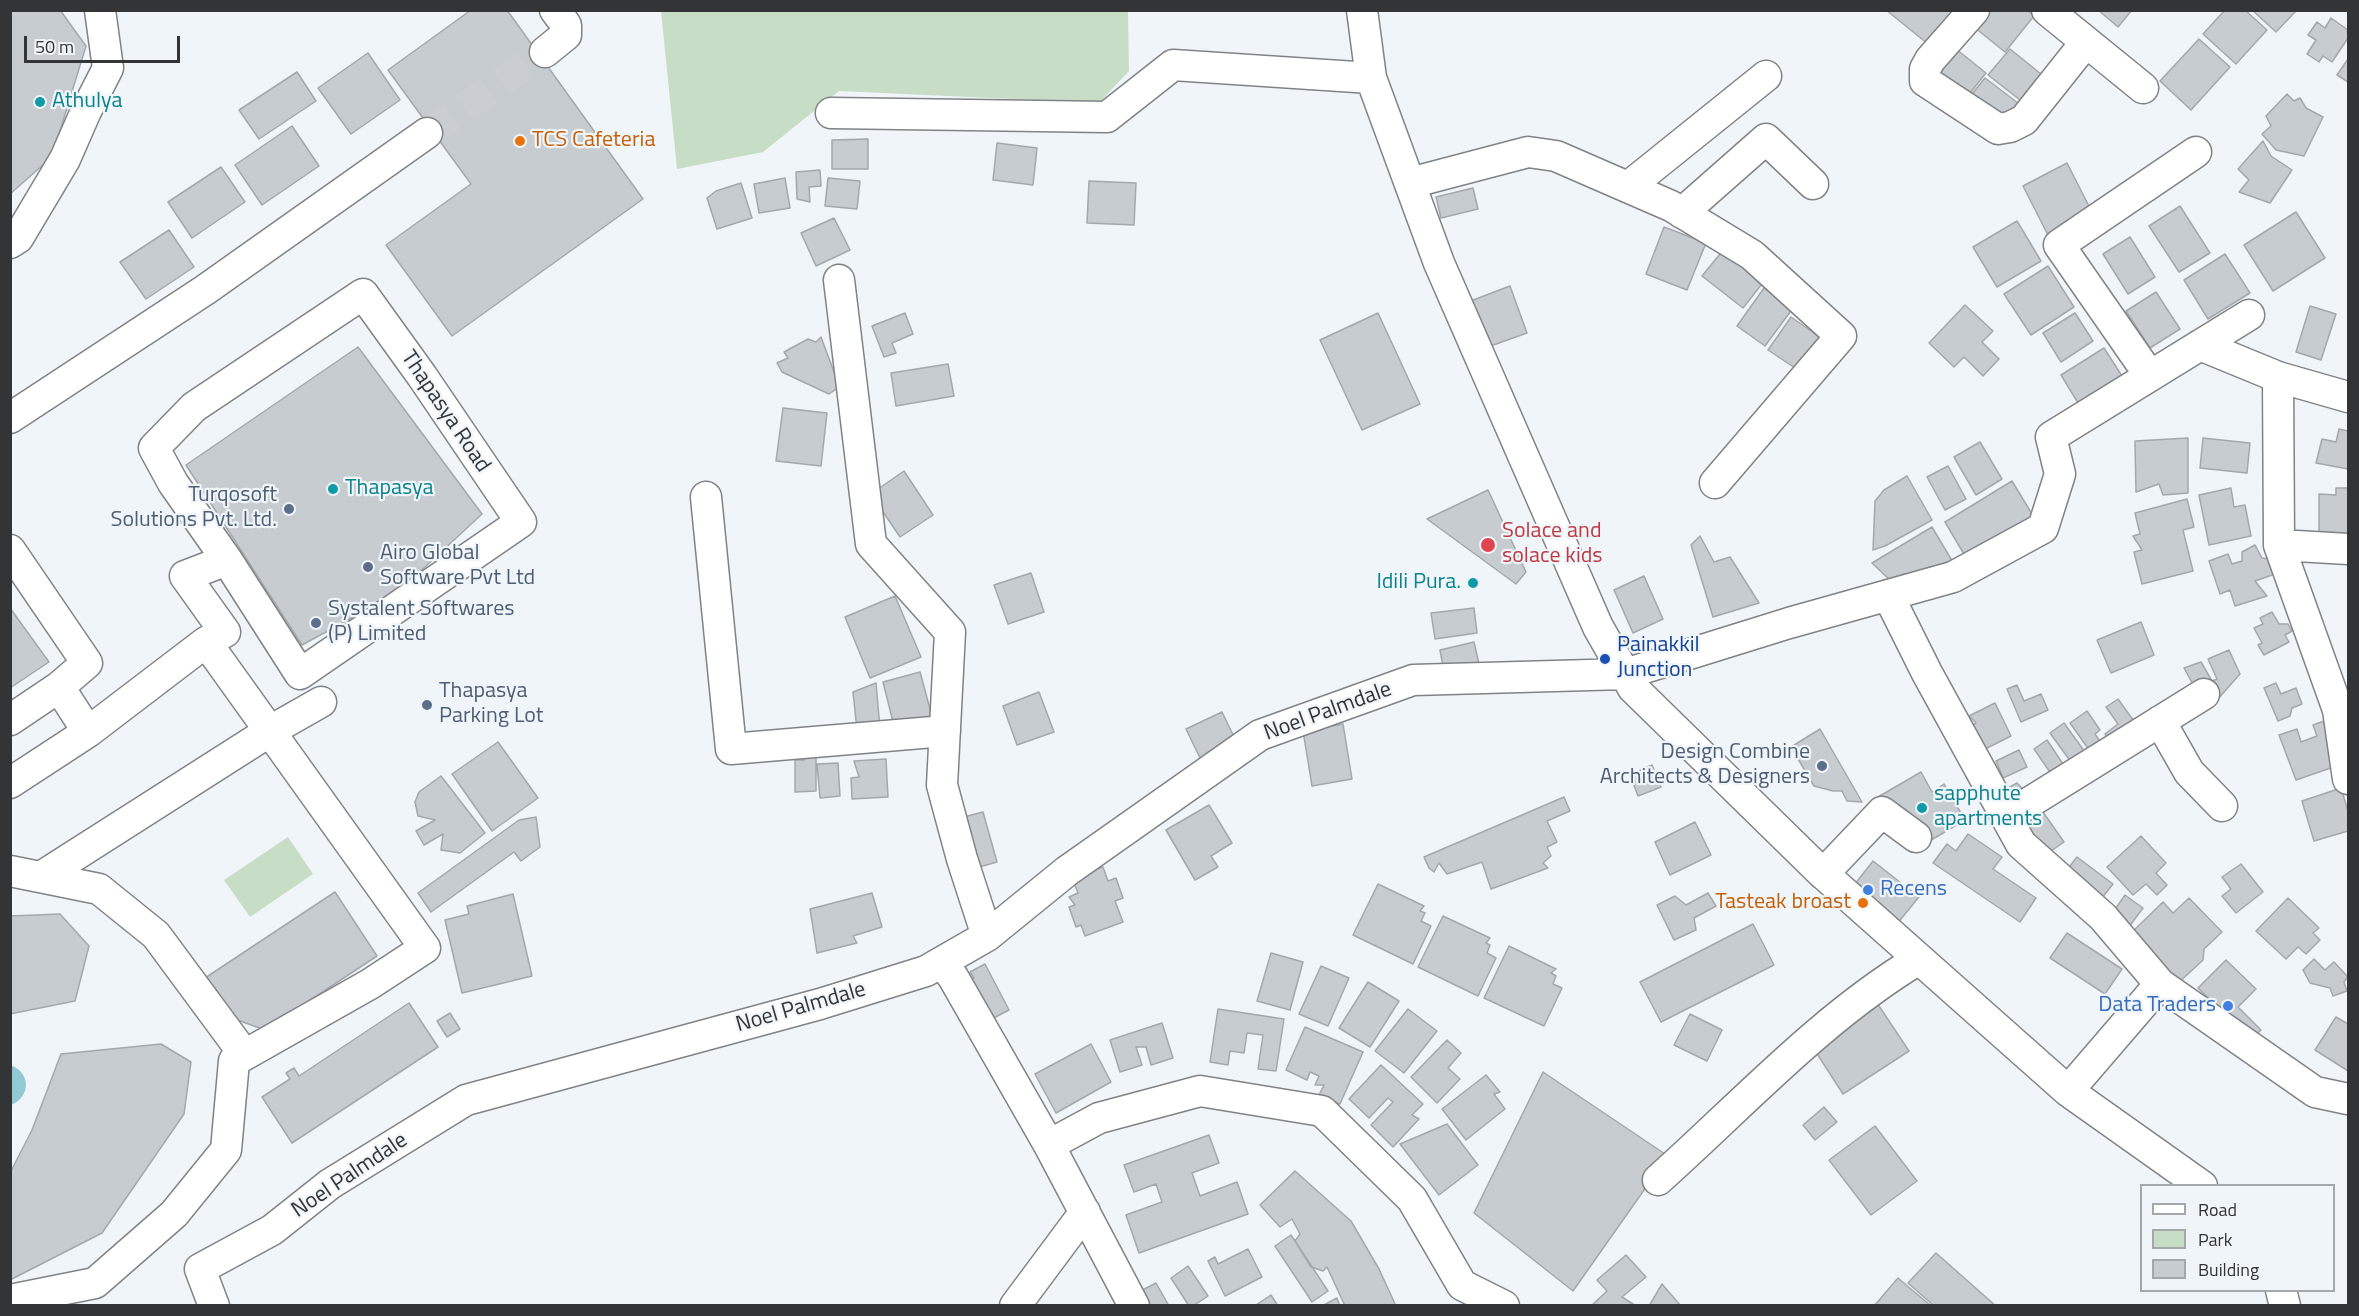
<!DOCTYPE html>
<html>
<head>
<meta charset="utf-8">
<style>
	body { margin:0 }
	#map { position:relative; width:2359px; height:1316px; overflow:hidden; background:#f0f5f9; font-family:"Titillium Web",sans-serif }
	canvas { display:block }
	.frame { position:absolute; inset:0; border:12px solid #323435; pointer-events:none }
	.legend { position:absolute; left:2140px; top:1184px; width:195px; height:108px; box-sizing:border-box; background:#f0f5f9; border:2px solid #a4a8ab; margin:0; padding:8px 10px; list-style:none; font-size:18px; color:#323435 }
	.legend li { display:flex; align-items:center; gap:12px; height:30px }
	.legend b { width:30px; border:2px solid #a4a8ab }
	.scale { position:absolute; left:24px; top:36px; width:156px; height:27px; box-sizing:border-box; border:3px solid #323435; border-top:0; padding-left:8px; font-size:18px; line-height:21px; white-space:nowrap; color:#323435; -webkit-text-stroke:4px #f0f5f9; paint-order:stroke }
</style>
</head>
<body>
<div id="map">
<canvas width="2359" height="1316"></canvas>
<div class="frame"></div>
<ul class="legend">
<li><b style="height:8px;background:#fff"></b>Road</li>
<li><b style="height:16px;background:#c8ddc6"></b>Park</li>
<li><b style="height:16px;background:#c7ccd0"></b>Building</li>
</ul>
<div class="scale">50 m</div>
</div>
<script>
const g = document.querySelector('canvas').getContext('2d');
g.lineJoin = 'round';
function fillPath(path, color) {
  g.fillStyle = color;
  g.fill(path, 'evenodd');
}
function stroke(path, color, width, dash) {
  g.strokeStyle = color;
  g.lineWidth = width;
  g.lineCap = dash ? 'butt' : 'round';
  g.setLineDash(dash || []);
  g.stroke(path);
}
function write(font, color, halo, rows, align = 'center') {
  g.font = font + ' "Titillium Web",sans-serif';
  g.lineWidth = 4.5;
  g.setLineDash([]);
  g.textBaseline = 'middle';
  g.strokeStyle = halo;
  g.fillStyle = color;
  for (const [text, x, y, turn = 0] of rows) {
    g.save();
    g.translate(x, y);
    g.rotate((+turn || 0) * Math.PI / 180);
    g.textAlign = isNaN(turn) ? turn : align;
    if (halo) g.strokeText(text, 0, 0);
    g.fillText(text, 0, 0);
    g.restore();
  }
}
const green = new Path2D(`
	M661,11H1128L1129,71L1099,103L839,91L763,152L677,169Z
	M288,837L313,874L250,917L224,880Z`);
const water = new Path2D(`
	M10,1065C31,1072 31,1097 11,1105Z`);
const building = new Path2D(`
	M10,10H60L86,46L52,157L10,194Z
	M471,10H507L643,199L452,336L386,245L471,184L388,70Z
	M1886,10L1954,11L1928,44Z
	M1987,10H2027L2034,16L2005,52L1974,27Z
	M2098,10H2132L2118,27Z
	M2225,10H2245L2267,30L2236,64L2203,34Z
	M2252,10H2297L2276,32Z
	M2331,18L2348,30V38L2332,62L2323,56L2319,62L2307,54L2316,40L2308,35L2317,22L2325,28Z
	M2199,39L2230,67L2191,110L2160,81Z
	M1956,49L1986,73L1963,102L1933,78Z
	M2010,49L2041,74L2020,100L1988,75Z
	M368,53L400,100L351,134L318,88Z
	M2348,59V82L2337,75Z
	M297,72L316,101L259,139L239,110Z
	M1985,78L2018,103L2000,125L1968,99Z
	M2287,94L2294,101L2300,98L2306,108L2323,117L2304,156L2276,150L2262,134L2271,126L2266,116Z
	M292,126L319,166L262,205L235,165Z
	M868,139V169H832V140Z
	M2263,141L2271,156L2292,170L2270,203L2239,192L2249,180L2238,169Z
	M997,143L1037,148L1033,185L993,180Z
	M2067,163L2093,214L2049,237L2023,186Z
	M221,167L245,202L192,238L168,202Z
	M820,170L821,186L809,187L810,202L797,199L796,172Z
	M785,178L790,208L759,213L754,184Z
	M828,178L860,181L857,209L825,206Z
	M1089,181L1136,183L1134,225L1087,223Z
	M741,183L752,218L717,229L707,198L716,191Z
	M1473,188L1478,209L1441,218L1436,197Z
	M2180,206L2210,253L2179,272L2149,226Z
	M2296,212L2325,258L2273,291L2244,245Z
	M834,218L850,250L816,266L801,233Z
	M2017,221L2041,261L1997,287L1973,247Z
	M1664,227L1706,243L1687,290L1646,274Z
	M169,230L194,267L146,299L120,262Z
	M2130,237L2155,277L2128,294L2103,254Z
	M1724,249L1765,280L1743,308L1702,276Z
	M2225,254L2250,293L2208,319L2184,280Z
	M2048,266L2074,307L2031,335L2004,294Z
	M1510,286L1527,333L1485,348L1468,302Z
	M1764,288L1793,308L1765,346L1737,326Z
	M2156,292L2180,329L2150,348L2126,311Z
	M1965,305L1993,331L1982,342L1999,359L1983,376L1964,357L1954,367L1929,343Z
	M2310,306L2336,314L2321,360L2296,352Z
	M905,313L913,334L892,343L896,353L884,357L872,326Z
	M1378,313L1420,404L1362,430L1320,340Z
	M2075,313L2093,341L2061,362L2043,333Z
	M1791,317L1824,340L1801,372L1768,350Z
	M821,337L843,396L838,388L829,394L782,372L777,363L788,358L784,352L808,339L816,342Z
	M358,347L482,514L396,594L302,645L186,465Z
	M2104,348L2122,376L2078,403L2061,375Z
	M948,364L954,396L896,406L891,373Z
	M783,408L827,413L821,466L776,461Z
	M2339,429L2348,431V469L2316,463L2322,439L2336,442Z
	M2188,438V493L2163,495L2159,484L2136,492L2135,441Z
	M2203,438L2250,443L2247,473L2200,468Z
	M1980,442L2002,479L1976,495L1954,457Z
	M1948,466L1966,499L1945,510L1927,477Z
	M904,471L933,515L900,537L871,494Z
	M1907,476L1932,520L1885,546L1873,550L1875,501L1884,490Z
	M2012,481L2035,519L1968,561L1945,522Z
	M2231,488L2234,507L2245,505L2251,536L2209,545L2199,495Z
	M2336,488H2348V534L2319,536V494L2336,495Z
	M1488,490L1526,572L1516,584L1427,519Z
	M2187,499L2194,527L2183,530L2193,571L2142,584L2134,552L2142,550L2133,536L2140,534L2135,513Z
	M1932,527L1954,564L1911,582L1903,574L1894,584L1872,563Z
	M1700,536L1714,562L1730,557L1759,603L1713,617L1691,545Z
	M2255,545L2262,558L2269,559L2275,574L2255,581L2267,596L2235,606L2230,590L2220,594L2209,561L2228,554L2232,564L2242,561V552Z
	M1031,573L1044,612L1008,624L994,585Z
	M1644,576L1663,619L1633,633L1614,590Z
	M895,596L921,657L870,678L845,617Z
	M10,608L49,662L10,688Z
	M1474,608L1477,633L1435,639L1431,613Z
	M2272,612L2279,624H2288L2292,631L2285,635L2289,642L2264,655L2258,645L2262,643L2254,628L2263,624L2260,618Z
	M2141,622L2154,655L2111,673L2097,640Z
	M1474,642L1479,664L1444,672L1440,650Z
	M2229,650L2240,674L2217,700L2204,705L2184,668L2201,662L2212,681L2217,679L2208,659Z
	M920,672L933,720L895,730L883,682Z
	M876,683L880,728L857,730L853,692Z
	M2276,683L2281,694L2296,688L2302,704L2292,708L2290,716L2278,721L2264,688Z
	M2017,685L2024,701L2041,694L2048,710L2021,722L2007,689Z
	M1039,692L1054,732L1017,745L1003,706Z
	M2118,699L2139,728L2114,746L2105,734L2118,724L2106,707Z
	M1995,703L2011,736L1979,752L1967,728L1976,723L1969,716Z
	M2087,711L2100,730L2095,734L2103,746L2092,754L2070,723Z
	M1222,712L1238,745L1202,762L1186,729Z
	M2324,721L2332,744L2345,763L2296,780L2279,735L2297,729L2301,742L2317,736L2313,725Z
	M2064,723L2085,752L2071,762L2050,733Z
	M1343,724L1352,779L1312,786L1303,731Z
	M1820,729L1862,802L1847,801L1842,791H1833L1814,786L1791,747Z
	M2047,740L2067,770L2054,778L2034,749Z
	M498,742L538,798L492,831L452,774Z
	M2019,750L2027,767L2003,778L1996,761Z
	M804,754H816V791L795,792V760H804Z
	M886,759L888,797L852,799L851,778L859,777L854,761Z
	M838,763L840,796L820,798L817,764Z
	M1652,765L1661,787L1638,796L1630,775Z
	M1921,772L1932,792L1944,784L1965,820L1911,852L1878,797Z
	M441,776L485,833L460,853L441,850L443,834L424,845L416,831L435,820L418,816L415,802L419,792Z
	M2017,783L2029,795L2009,806L2001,792Z
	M2341,788L2348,811V831L2314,841L2302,801Z
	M1564,797L1570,811L1547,821L1557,842L1547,847L1551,856L1543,863L1548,868L1491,889L1482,862L1447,874L1439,863L1434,872L1429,868L1424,857Z
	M1209,805L1232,843L1211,856L1218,867L1195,880L1166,830Z
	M983,812L997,862L969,870L956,819Z
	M2043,812L2064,842L2031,865L2010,834Z
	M536,817L540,847L521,861L514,852L431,912L418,893L519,820Z
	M1695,822L1711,855L1670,875L1655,842Z
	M1968,834L2002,857L1993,869L2036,898L2020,922L1933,863L1947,844L1956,851Z
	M2141,836L2166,863L2156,873L2167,885L2157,895L2146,884L2133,895L2107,867Z
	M2077,857L2113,884L2086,918L2051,890Z
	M1873,861L1919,897L1896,925L1851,889Z
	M2241,864L2263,892L2236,913L2222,896L2231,889L2222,877Z
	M1103,867L1108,881L1116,878L1123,898L1115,901L1123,922L1085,936L1081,925L1076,927L1069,907L1075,905L1069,897L1078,893L1072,878Z
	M1378,884L1424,906L1420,911L1425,913L1421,921L1431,926L1413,964L1353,935Z
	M335,892L377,956L265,1030L232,1018L205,978Z
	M872,893L882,927L853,936L857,943L817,953L810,909Z
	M1708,893L1716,906L1694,918L1696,930L1674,940L1657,905L1675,896L1686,905Z
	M513,894L532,976L462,993L445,920L469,914L467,906Z
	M2125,895L2143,908L2117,943L2100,931Z
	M2189,898L2222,932L2204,949L2203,960L2175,986L2128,936L2163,902L2173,913Z
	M2288,898L2319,928L2313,933L2320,940L2306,954L2298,947L2286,959L2256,931Z
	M60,914L89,946L75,1001L10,1014V916Z
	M1443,916L1490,938L1486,943L1490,945L1487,953L1496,958L1478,996L1418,967Z
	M1753,924L1774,965L1661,1022L1640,982Z
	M2067,933L2122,969L2105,994L2050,958Z
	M1509,946L1556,969L1551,973L1556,976L1553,984L1562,988L1544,1026L1484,998Z
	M1271,953L1303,962L1290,1010L1257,1001Z
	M2314,959L2325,970L2334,962L2348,977L2344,982L2347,991L2333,996L2330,988L2310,983L2303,970Z
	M2226,960L2256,989L2238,1007L2261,1030L2251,1040L2198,988Z
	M985,964L1009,1010L984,1023L964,983L974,978L970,972Z
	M1321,966L1349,978L1328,1026L1299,1014Z
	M1368,982L1399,1001L1370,1047L1339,1028Z
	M409,1003L438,1047L292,1143L262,1097L290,1079L286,1073L294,1068L299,1076Z
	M1877,1003L1909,1051L1843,1094L1812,1046Z
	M1218,1009L1284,1019L1276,1071L1258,1069L1263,1035L1247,1033L1244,1053L1230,1051L1228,1065L1210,1062Z
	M1408,1009L1437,1031L1404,1073L1375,1051Z
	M450,1013L460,1029L447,1037L437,1021Z
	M1690,1014L1722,1030L1707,1061L1674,1045Z
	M2336,1017L2348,1024V1071L2315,1050Z
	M1162,1023L1173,1058L1151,1065L1146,1047H1136L1142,1065L1120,1072L1110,1040Z
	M1305,1027L1363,1052L1340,1104L1319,1095L1324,1085H1315L1319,1076L1310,1072L1307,1080L1286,1070Z
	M1447,1040L1461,1053L1448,1068L1460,1079L1437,1103L1411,1077Z
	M161,1044L191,1062L184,1114L102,1233L10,1280V1173L32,1130L61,1054Z
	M1091,1044L1111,1082L1056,1113L1035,1074Z
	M1381,1065L1423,1104L1412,1115L1419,1119L1393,1147L1371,1125L1393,1102L1388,1098L1369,1118L1349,1099Z
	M1543,1072L1668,1156L1573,1291L1474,1213Z
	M1486,1075L1500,1092L1494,1094L1505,1109L1466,1140L1442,1109Z
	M1824,1107L1837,1122L1815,1140L1803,1125Z
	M1447,1124L1478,1165L1439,1195L1400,1144Z
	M1875,1126L1917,1181L1871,1215L1829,1160Z
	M1209,1135L1219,1163L1192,1173L1200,1196L1237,1182L1248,1214L1139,1253L1126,1215L1162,1202L1156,1184L1134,1192L1124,1165Z
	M1295,1171L1351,1221L1379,1269L1396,1306H1345L1327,1267L1323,1271L1311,1267L1295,1241L1300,1234L1292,1219L1280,1227L1260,1205Z
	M1291,1235L1328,1291L1312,1302L1275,1246Z
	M1248,1249L1262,1277L1225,1296L1208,1261L1215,1257L1218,1264Z
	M1936,1253L1996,1306H1934L1908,1283Z
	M1626,1255L1646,1277L1622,1297L1636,1306H1591L1607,1291L1597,1280Z
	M1188,1266L1208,1296L1193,1306H1189L1171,1278Z
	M1898,1278L1931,1306H1874Z
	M1156,1283L1169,1306H1141L1135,1294Z
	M1662,1284L1681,1306H1649Z
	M1271,1295L1278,1306L1256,1305Z
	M1337,1298L1340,1306H1322Z`);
const minorTunnel = new Path2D(`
	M427,133L545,52`);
const minor = new Path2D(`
	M1362,10L1371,78L1439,263L1598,627L1633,688L1820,871L2068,1091L2202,1186
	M1974,10L1930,60L1925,69V81L1998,129L2010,127L2024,120L2086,42
	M2047,10L2143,88
	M545,52L566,35V25L555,10
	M831,113L1107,117L1173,65L1371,78
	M1410,183L1528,152L1556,156L1671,206L1752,255L1841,336L1715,483
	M1628,187L1766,76
	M1682,213L1766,139L1813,184
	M10,243L18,238L65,159L86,111L108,68L100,10
	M839,280L871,544L950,632L942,785L962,859L987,936
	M2200,345L2278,377L2348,397
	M2150,376L2059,245L2196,152
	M2278,377L2279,545L2338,710L2348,711
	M10,418L205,290L427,133
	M706,497L731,749L945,731
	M2279,545L2348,549
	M10,550L87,663L59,687L88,732
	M1888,595L1927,673L2021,844L2103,917L2160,984L2315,1092L2348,1099
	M206,642L225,632L185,576L227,560L173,483L154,448L194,407L363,294L422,376L521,522L300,674L227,560
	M2338,710L2348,779
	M10,720L59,687
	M2160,721L2189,772L2222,806
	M10,783L88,732L206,642L425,948L370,984L234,1061
	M2006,817L2204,694
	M10,871L99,889L156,935L241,1050L234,1061L226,1150L174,1214L95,1283L10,1300
	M1823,874L1882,812L1916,837
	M41,877L270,731L321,702
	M942,963L953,977L1049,1145L1134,1306
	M2068,1091L2160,984
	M1049,1145L1099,1118L1200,1091L1322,1111L1412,1199L1462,1285L1504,1306
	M1658,1180C1743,1104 1821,1018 1919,959
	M2281,1290L2285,1306
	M214,1306L200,1269L272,1230L330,1184L466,1100L820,1004L926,971L987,936L1067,871L1260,735L1413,680L1625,674L1789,623L1953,577L2043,528L2060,474L2051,437L2249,315
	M1015,1306L1085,1212`);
const markers = [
	[40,102,6,"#0f9aa8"],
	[520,141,6,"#e8710a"],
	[333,489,6,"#0f9aa8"],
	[289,509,6,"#5c6f8a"],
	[1488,545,8,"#e0444e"],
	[368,567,6,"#5c6f8a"],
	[1473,583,6,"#0f9aa8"],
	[316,623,6,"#5c6f8a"],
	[1605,659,6,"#1a4fb4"],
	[427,705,6,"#5c6f8a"],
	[1822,766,6,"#5c6f8a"],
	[1922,808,6,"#0f9aa8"],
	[1868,890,6,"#3f7fe0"],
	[1863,903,6,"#e8710a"],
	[2228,1006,6,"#3f7fe0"]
];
const cultureNames = [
	["Athulya",52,102],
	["Thapasya",345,489],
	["Idili Pura.",1461,583,"right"],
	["sapphute",1934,795],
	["apartments",1934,820]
];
const foodNames = [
	["TCS Cafeteria",532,141],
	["Tasteak broast",1851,903,"right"]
];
const streetNames = [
	["Thapasya Road",445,412,56],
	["Noel Palmdale",1328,712,-20],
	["Noel Palmdale",801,1008,-16],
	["Noel Palmdale",350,1176,-34]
];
const serviceNames = [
	["Turqosoft",277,496,"right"],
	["Solutions Pvt. Ltd.",277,521,"right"],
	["Airo Global",380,554],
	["Software Pvt Ltd",380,579],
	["Systalent Softwares",328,610],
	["(P) Limited",328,635],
	["Thapasya",439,692],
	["Parking Lot",439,717],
	["Design Combine",1810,753,"right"],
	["Architects & Designers",1810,778,"right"]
];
const healthNames = [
	["Solace and",1502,532],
	["solace kids",1502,557]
];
const transitNames = [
	["Painakkil",1617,646],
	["Junction",1617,671]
];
const shopNames = [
	["Recens",1880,890],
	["Data Traders",2216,1006,"right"]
];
fillPath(green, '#c8ddc6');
fillPath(water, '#91c9d5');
fillPath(building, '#c7ccd0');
stroke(building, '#a4a8ac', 1.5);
stroke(minorTunnel, '#caced2', 30, [30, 15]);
stroke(minor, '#7f8387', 33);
stroke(minor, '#fff', 30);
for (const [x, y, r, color] of markers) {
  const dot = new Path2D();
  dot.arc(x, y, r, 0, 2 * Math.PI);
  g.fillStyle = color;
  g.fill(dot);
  stroke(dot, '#f0f5f9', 2);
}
write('22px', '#0d838f', '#f0f5f9', cultureNames, 'left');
write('22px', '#c56008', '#f0f5f9', foodNames, 'left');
write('22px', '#323435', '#f0f5f9', streetNames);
write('22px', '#4e5e75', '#f0f5f9', serviceNames, 'left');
write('22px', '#be3a42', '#f0f5f9', healthNames, 'left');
write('22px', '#164399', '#f0f5f9', transitNames, 'left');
write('22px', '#366cbe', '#f0f5f9', shopNames, 'left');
</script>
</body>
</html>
